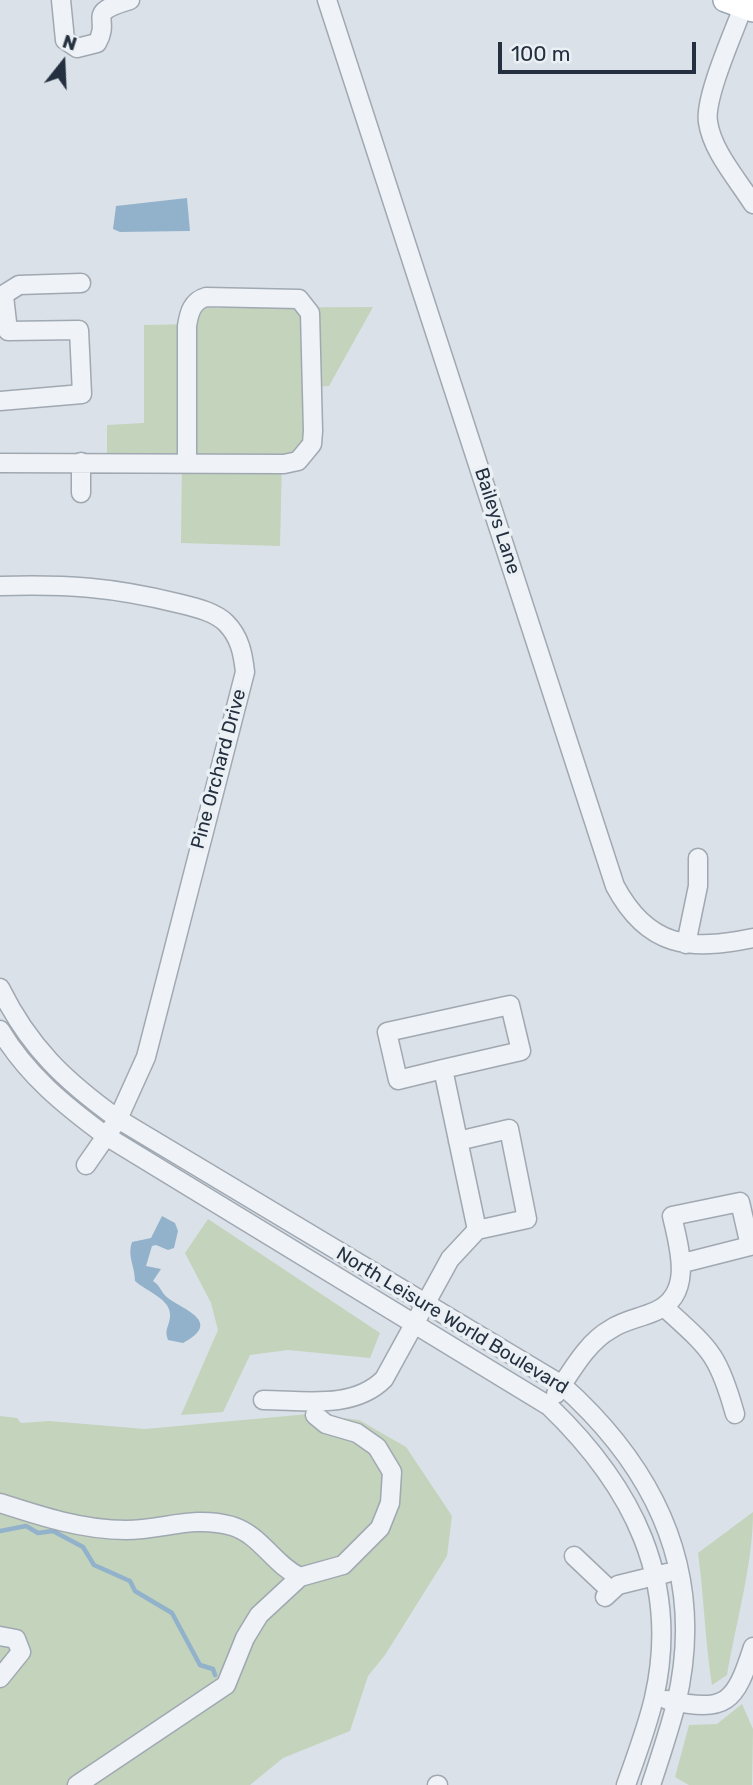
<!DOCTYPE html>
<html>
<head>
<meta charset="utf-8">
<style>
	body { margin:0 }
	#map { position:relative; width:753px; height:1785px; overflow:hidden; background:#dbe1e8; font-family:Rubik,sans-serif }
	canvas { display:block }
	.north { position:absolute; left:28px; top:28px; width:70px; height:70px; -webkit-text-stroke:5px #ebf0f5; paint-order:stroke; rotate:18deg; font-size:19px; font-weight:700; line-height:28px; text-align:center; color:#24303f }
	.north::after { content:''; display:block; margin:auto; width:24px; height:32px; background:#24303f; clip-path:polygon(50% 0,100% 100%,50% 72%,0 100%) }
	.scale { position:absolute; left:498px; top:42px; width:198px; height:32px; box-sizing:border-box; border:4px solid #24303f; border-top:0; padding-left:9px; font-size:21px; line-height:24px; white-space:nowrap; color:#24303f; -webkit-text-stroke:5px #ebf0f5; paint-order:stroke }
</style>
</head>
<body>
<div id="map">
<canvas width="753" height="1785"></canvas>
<div class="north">N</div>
<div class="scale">100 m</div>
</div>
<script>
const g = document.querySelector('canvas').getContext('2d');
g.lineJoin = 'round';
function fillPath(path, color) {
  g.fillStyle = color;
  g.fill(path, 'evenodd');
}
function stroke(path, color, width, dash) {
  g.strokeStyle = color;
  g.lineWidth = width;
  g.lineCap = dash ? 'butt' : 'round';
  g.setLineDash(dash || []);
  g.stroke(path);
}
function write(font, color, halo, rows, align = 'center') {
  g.font = font + ' Rubik,sans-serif';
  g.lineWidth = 7;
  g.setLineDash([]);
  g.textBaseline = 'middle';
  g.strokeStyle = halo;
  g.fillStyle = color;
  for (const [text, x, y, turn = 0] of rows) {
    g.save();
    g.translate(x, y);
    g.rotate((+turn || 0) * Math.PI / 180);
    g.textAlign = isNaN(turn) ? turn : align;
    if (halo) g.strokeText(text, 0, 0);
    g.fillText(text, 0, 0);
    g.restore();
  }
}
const green = new Path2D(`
	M373,307L329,386L308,387V436L298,455L282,459L280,546L181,543L182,458H107V425L144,423V325L193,324L195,308Z
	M208,1219L380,1333L370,1358L288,1350L250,1355L223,1412L181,1415L218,1330L211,1303L185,1253Z
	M309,1414L359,1420L406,1447L452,1516L447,1556L385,1655L368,1676L350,1731L283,1758L250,1785H0V1416L17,1418L21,1423L49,1421L145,1429Z
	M753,1512C753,1564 736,1622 727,1675L712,1685C705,1641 704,1597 698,1553Z
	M742,1704L753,1729L752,1785H689L675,1777L689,1725L717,1724Z`);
const water = new Path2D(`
	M187,198L190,231L120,232L113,229L116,206Z
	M162,1216L175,1223L178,1231L174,1248L168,1250L156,1245L152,1246L146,1266L161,1269L153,1281C161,1286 161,1293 168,1298C184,1310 223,1322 183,1343L168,1340C164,1329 169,1327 170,1317C172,1299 147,1292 135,1281C135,1266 127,1257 132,1242L151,1238Z`);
const stream = new Path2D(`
	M0,1531L26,1526L38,1533L53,1531L83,1547L94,1565L130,1581L135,1591L172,1613L200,1665L213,1669L215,1675`);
const minor = new Path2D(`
	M61,0L65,40L77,48L97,43C112,17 83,14 130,0
	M327,0L615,886C648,948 690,951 753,938
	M743,7C734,32 704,98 708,122C712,151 738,180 753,204
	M0,297L19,285L81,283
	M0,401L82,394L79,330L8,331L4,296
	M81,462V493
	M0,463L284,464L298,461L312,444L313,431L310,313L299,299L206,297C192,301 189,313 187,326V463
	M0,586C66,584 112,587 177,603C193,607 214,611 226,623C240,637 243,654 245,672L146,1057L118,1119L86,1165
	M686,944L698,886V858
	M0,988C29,1047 65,1081 118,1119L562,1385C657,1470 707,1574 676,1704C669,1731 660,1758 651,1785
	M0,1030C27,1075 64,1105 106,1136L549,1406C632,1486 681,1580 654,1698C647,1728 636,1756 626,1785
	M458,1141L509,1129L527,1219L477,1230
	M664,1307C710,1349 718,1353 735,1414
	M556,1394C571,1372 587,1342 611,1329C624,1320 641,1318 656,1311C694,1294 679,1247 672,1216L740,1202L750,1246L683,1263
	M263,1400C303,1400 353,1410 384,1379L450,1259L477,1230L443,1069L521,1051L510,1005L387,1032L398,1080L443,1069
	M0,1503C40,1516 83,1530 126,1530C164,1530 192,1515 232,1526C261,1535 273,1564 300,1577
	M574,1556L611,1591
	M605,1597L618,1585L667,1573
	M0,1636L16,1639L21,1652L0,1678
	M667,1700C727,1713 735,1703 753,1647
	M77,1785L226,1685L245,1638L259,1615L300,1577L343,1565L380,1528L390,1503L392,1472L377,1447L357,1433L326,1424L315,1415
	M437,1785H438`);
const major = new Path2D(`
	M725,0L753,10`);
const streetNames = [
	["Baileys Lane",497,521,72],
	["Pine Orchard Drive",219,769,-75],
	["North Leisure World Boulevard",452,1321,31]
];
fillPath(green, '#c3d3bc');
fillPath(water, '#92b2cc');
stroke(stream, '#92b2cc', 4.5);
stroke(minor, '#a0a8b2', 21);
stroke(major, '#9aa6b5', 26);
stroke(minor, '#eff2f6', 18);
stroke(major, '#fff', 23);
write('19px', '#24303f', '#ebf0f5', streetNames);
</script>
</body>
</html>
